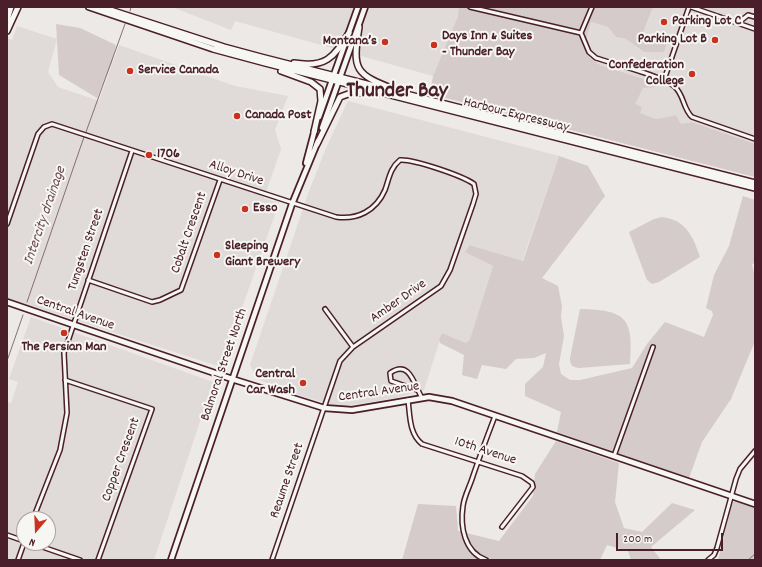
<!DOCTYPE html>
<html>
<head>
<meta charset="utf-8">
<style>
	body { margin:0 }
	#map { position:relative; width:762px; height:567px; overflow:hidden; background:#ece9e6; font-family:Dekko,sans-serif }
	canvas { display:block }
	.frame { position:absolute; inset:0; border:8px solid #4a1f2b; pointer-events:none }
	.north { position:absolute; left:16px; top:511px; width:40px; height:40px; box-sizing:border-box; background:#f6f6f2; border:1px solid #b1a0a2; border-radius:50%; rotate:199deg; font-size:11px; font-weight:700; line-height:16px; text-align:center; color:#4a1f2b }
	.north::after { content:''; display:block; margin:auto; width:14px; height:18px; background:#c8321e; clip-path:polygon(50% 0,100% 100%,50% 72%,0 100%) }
	.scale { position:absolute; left:616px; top:533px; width:107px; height:18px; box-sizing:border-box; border:2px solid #4a1f2b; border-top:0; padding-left:5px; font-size:12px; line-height:14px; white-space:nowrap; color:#4a1f2b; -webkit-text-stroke:3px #f6f6f2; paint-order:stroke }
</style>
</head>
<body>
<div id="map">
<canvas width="762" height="567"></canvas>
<div class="frame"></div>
<div class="north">N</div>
<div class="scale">200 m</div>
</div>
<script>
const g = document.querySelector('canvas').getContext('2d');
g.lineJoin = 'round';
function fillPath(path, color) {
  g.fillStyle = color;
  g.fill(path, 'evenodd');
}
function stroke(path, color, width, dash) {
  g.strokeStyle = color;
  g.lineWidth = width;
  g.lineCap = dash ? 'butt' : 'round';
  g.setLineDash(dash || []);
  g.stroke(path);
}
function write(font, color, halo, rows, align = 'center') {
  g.font = font + ' Dekko,sans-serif';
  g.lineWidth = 4;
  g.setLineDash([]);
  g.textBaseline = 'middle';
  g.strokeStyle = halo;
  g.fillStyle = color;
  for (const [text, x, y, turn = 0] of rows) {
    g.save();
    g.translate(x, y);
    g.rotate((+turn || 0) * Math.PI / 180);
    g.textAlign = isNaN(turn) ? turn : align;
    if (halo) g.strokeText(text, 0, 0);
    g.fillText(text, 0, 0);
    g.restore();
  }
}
const built = new Path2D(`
	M172,7H460L458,16L433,76L235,21L231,30Z
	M653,7H755V144L692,122L681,124L676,115L656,119L640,113L635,104L640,92L643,88L657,83L600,65L589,57L586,41L591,22L608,27L616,37L626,39L644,52L667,42L643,34Z
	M17,26L57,39L48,72L58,87L99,101L119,45L235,86L288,96L275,130L281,149L264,198L279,203L221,367L7,298V38L12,40Z
	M348,101L559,156L522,261L471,245L466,252L493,266L470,339L466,343L442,333L424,390L396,398L339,407L295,394L257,379L250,365L308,194L326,148Z
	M31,317L213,382L154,560H7V402L11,403L18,382L9,379ZM24,519H48V543H24Z`);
const green = new Path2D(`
	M459,7H653L643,33L667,42L664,52H644L626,39L616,37L608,27L591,22L586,41L589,57L600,65L657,83L655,87L643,88L635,104L642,107L640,113L656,119L676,115L681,124L692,122L755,144V177L430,94L433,76L458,16Z
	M56,24L80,28L116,45L112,63L97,98L59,75Z
	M559,156L588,166L605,196L542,278L558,286L562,306L561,317L564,336L559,364L561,374L570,380H580L632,368L647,344L665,322L704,337L713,315L712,311L706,308L714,275L729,246L743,196L755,200V263L752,264L755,278V341L731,399L702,442L689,478L557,432L561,412L525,396V384L543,367L546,353L534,358L516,359L506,369L482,365L477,379L462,375L464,355L440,343L439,340L442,333L466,343L470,339L493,266L465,252L470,245L523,261Z
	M662,217C686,220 693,236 700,257L659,282L652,284L647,280L629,232L654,219Z
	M580,309C625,310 634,317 630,364L579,368C572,367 570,365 570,358Z
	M556,441L619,463L615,502L624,528L642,532L672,503L695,510L651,547L661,560H631L628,551L607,545L600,560H402L418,504L456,506L458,531L499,541L533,496L535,474Z
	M736,501L755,507V560H718L731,507L733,502Z`);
const stream = new Path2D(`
	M130,11L131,7
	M86,132L125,24
	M27,302L84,137
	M7,361L23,315
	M748,560L755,554`);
const street = new Path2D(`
	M470,7L581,33
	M691,7L755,29
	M738,23L748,15L755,17
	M581,33L589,52L596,58C614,64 663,76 675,87C684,95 683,109 692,117L755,139
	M581,33L592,7
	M664,80L689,7
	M7,224L38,134L44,127L52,124L336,217C357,220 376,211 385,190C389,179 390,168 400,160C414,159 463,176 474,184L476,194L473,204L450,270L441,286L353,347L340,361L272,560
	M88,280L152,302L160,300L181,290L220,180
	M325,309L353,347
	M65,380L152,409L98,560
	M417,390L391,381L390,373C410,359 414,385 422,398
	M408,400C410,415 409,434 422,444L522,476L532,483L533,487L502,527
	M614,456L653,347
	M33,519L60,450L67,413L64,353L132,151
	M7,535L24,541
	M31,543L80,560
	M18,560L24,543
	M486,560C464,552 460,526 463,506C464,497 469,488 472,479C479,458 487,437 495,416
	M708,560L714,555L717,548L736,479L740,469L755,451`);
const secondary = new Path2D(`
	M319,117L358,7
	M322,128L365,7
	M306,163L315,129
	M7,302L232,379L324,408L352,410L429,397L452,401L755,504
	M171,560L292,204L318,141`);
const primary = new Path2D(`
	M89,7L213,49L265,63L755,188
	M101,7L224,47L261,57L755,183
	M7,20L11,7
	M359,27C352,71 355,74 396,90
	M7,31L18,7
	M294,63C326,68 333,58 349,33
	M281,71L311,82L320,89L321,101L314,132
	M317,144L340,97L351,93H368`);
const markers = [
	[664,22,4,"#c8321e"],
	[715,40,4,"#c8321e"],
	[385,42,4,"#c8321e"],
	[434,45,4,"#c8321e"],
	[130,71,4,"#c8321e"],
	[692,74,4,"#c8321e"],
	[237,116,4,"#c8321e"],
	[149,155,4,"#c8321e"],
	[245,209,4,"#c8321e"],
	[217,255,4,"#c8321e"],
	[64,333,4,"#c8321e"],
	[303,383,4,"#c8321e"]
];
const poiNames = [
	["Parking Lot C",672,22],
	["Days Inn & Suites",442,37],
	["- Thunder Bay",442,53],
	["Parking Lot B",707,40,"right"],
	["Montana’s",377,42,"right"],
	["Confederation",684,66,"right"],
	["College",684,82,"right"],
	["Service Canada",138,71],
	["Canada Post",245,116],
	["1706",157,155],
	["Esso",253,209],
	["Sleeping",225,247],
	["Giant Brewery",225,263],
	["The Persian Man",64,348,"center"],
	["Central",295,375,"right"],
	["Car Wash",295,391,"right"]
];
const streetNames = [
	["Harbour Expressway",516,116,14],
	["Alloy Drive",236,174,18],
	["Cobalt Crescent",190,233,-71],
	["Tungsten Street",87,250,-71],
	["Amber Drive",399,302,-35],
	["Central Avenue",75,314,19],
	["Balmoral Street North",225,365,-71],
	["Central Avenue",379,393,-8],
	["10th Avenue",485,452,18],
	["Copper Crescent",122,460,-70],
	["Reaume Street",288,481,-71]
];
const waterNames = [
	["Intercity drainage",46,216,-71]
];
const townNames = [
	["Thunder Bay",397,93]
];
fillPath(built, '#e0dad8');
fillPath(green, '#d4cbca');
stroke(stream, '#886e73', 1);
stroke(street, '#4a1f2b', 6);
stroke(secondary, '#4a1f2b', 8);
stroke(primary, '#4a1f2b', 8);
stroke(street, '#f6f6f2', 3);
stroke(secondary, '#f6f6f2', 4.5);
stroke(primary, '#f6f6f2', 5);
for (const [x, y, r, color] of markers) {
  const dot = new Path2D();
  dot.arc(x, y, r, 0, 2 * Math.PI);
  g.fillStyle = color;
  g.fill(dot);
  stroke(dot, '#f6f6f2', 1.5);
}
write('bold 14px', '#4a1f2b', '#f6f6f2', poiNames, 'left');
write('14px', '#4a1f2b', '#f6f6f2', streetNames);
write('italic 15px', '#6e4d55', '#f6f6f2', waterNames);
write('bold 22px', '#4a1f2b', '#f6f6f2', townNames);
</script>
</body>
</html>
